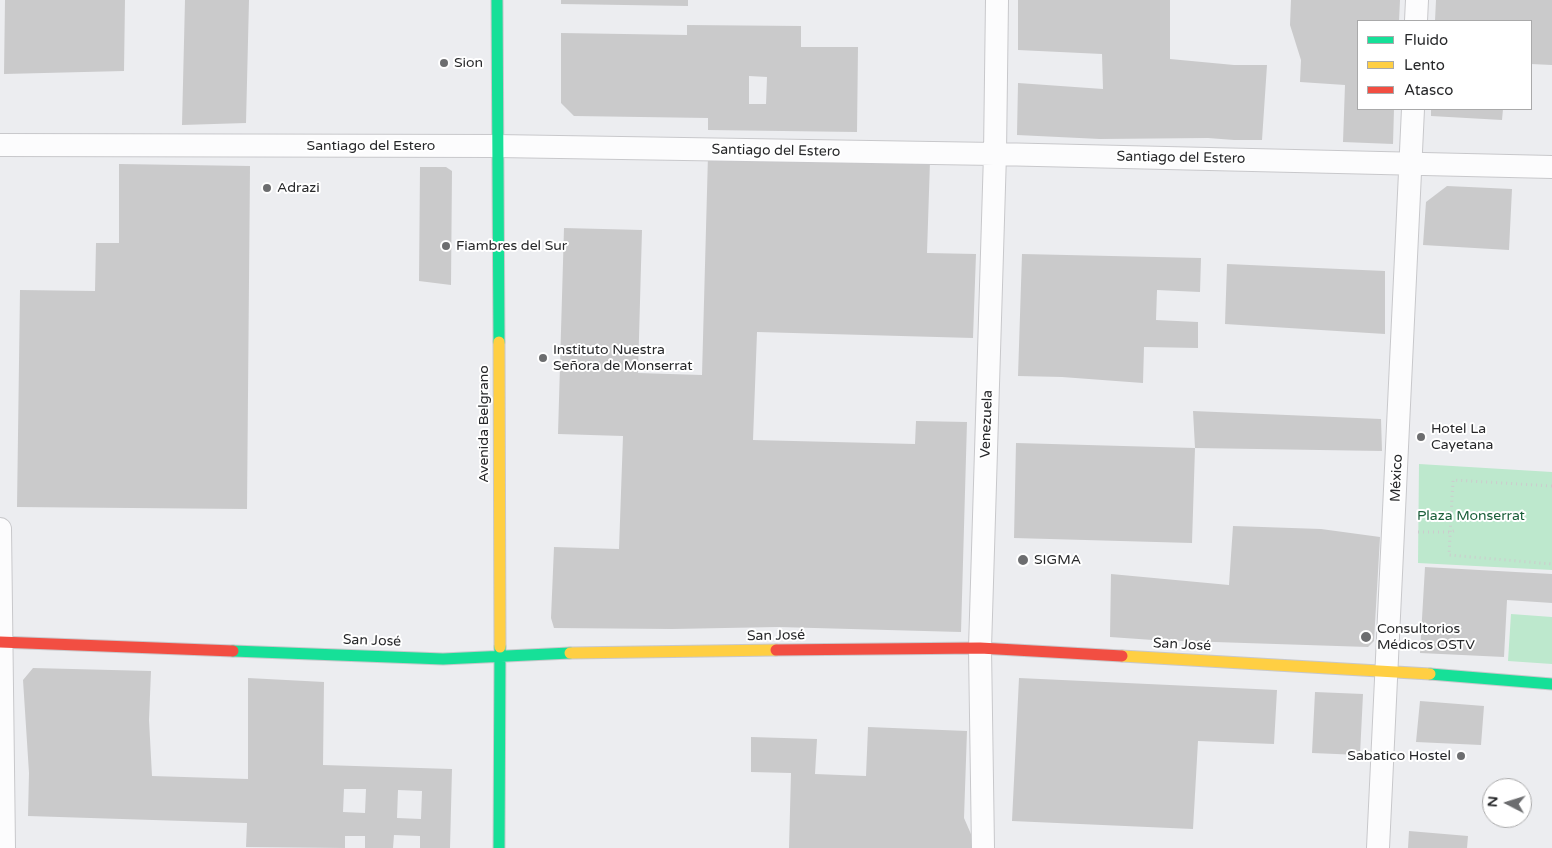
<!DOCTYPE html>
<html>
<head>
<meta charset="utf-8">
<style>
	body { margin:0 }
	#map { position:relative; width:1552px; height:848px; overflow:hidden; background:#ecedf0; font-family:"Varela Round",sans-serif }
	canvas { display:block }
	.legend { position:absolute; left:1357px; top:20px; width:175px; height:90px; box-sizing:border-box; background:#fff; border:1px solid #a9a9aa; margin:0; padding:6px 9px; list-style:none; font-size:15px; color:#27282a }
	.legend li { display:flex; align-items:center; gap:10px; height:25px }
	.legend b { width:25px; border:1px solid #a9a9aa }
	.north { position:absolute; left:1482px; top:778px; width:50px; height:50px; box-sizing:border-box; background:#fff; border:1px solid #a9a9aa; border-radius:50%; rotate:275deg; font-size:14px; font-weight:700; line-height:20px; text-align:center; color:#27282a }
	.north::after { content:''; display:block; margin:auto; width:18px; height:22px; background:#6c6d6f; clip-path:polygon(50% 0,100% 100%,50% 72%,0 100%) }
</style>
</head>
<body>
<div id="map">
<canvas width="1552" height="848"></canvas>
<ul class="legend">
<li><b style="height:6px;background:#16e098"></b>Fluido</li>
<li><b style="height:6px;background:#ffcf43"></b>Lento</li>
<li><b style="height:6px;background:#f24e42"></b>Atasco</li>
</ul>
<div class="north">N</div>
</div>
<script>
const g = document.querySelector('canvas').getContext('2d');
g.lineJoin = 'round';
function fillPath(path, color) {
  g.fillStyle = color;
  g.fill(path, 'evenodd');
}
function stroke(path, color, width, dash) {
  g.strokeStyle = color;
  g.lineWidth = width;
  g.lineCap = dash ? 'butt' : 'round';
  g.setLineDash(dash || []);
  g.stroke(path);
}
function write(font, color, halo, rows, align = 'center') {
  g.font = font + ' "Varela Round",sans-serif';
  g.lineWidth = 4;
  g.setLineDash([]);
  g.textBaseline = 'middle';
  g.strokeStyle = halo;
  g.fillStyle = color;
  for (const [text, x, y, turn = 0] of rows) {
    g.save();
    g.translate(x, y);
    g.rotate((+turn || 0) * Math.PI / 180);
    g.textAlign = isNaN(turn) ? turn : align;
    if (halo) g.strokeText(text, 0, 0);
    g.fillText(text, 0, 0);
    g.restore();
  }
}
const green = new Path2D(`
	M1419,464L1552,472V570L1418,563Z
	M1511,614L1552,617V664L1508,661Z`);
const building = new Path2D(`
	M5,0H125L124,71L4,74Z
	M185,0H249L246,123L182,125Z
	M561,0H688V6L561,4Z
	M1018,0H1170V59L1234,65H1267L1262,140H1234L1208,138L1100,139L1017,135L1018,83L1103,89L1102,54L1018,50Z
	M1291,0H1400L1399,21H1358V109H1394L1393,144L1343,142L1345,85L1300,82L1301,60L1290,25Z
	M1436,0H1552V65L1531,64V21H1435Z
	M687,25L801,26V47H858L857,132L708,130V118L574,116L561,103V33L687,35ZM749,76L767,77L766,104H749Z
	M1431,109H1503L1502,120L1431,116Z
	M708,155L930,161L927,253L976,254L973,338L757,332L753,440L915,444L916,421L967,422L961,632L778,627L672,629L554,628L551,618L554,547L619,549L623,436L558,434L564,228L642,230L638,373L702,375Z
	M119,164L250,166L247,509L17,507L20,290L95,291L96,243H119Z
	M420,167H446L452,171L451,285L419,281Z
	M1447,186L1512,189L1509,250L1423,245L1426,202Z
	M1022,254L1201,258L1200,292L1157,290L1156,320L1198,322V348L1144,347L1143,383L1062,377L1018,376Z
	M1227,264L1385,271V334L1225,324Z
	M1193,411L1381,419L1382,451L1195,448Z
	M1016,443L1195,448L1192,543L1014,538Z
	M1233,526L1321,529L1380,537L1374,641L1368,647L1153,640L1110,637L1111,574L1229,585Z
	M1425,567L1552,574V603L1507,600L1504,657L1420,653Z
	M33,668L151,671L149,720L152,776L248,779V678L324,682L323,765L452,769L450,848H420V836L394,835L393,848H365V836H345V848L246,847L247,823L28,816L29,773L23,680ZM344,789H366L365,813L343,812ZM398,790L422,791L421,819L397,818Z
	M1019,678L1277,690L1274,744L1198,741L1193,829L1012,821Z
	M1315,692L1363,694L1360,755L1312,753Z
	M1420,701L1484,706L1481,745L1416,742Z
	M868,727L967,731L964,818L977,848H789L791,773L751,772V737L817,739L815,774L866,776Z
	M1409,831L1468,836L1467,848H1408Z`);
const path = new Path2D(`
	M1552,486L1453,480L1449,555L1552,564
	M1418,532H1450L1456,530`);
const street = new Path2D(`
	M1416,21L1417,0
	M0,145L497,146L995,154L1552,167
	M0,529L4,848
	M983,848L980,648L995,154L997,0
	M1378,848L1413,109`);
const fast = new Path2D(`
	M497,0L499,342
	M233,651L443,659L570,653
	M1430,674L1552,684
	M499,848L500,647`);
const slow = new Path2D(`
	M499,342L500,647
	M570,653L776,650
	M1122,656L1430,674`);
const jam = new Path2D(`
	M0,642L233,651
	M776,650L980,648L1122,656`);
const markers = [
	[444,63,5,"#6c6d6f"],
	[267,188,5,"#6c6d6f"],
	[446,246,5,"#6c6d6f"],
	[543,358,5,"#6c6d6f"],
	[1421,437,5,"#6c6d6f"],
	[1023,560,6,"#6c6d6f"],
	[1366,637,6,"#6c6d6f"],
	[1461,756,5,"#6c6d6f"]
];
const poiNames = [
	["Sion",454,63],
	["Adrazi",277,188],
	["Fiambres del Sur",456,246],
	["Instituto Nuestra",553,350],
	["Señora de Monserrat",553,366],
	["Hotel La",1431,429],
	["Cayetana",1431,445],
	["SIGMA",1034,560],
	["Consultorios",1377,629],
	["Médicos OSTV",1377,645],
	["Sabatico Hostel",1451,756,"right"]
];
const streetNames = [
	["Santiago del Estero",371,146],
	["Santiago del Estero",776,151,1],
	["Santiago del Estero",1181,158,1],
	["Avenida Belgrano",484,424,-90],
	["Venezuela",987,424,-88],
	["México",1397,478,-87],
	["San José",776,636,-1],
	["San José",372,641,2],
	["San José",1182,645,3]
];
const parkNames = [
	["Plaza Monserrat",1471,516]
];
fillPath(green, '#bde8cd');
fillPath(building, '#cacacb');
stroke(street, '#c8c8cb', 24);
stroke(fast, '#c8c8cb', 13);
stroke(slow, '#c8c8cb', 13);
stroke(jam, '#c8c8cb', 13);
stroke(path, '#cccccd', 3, [1, 4]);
stroke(street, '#fcfcfd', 22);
stroke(fast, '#16e098', 11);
stroke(slow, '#ffcf43', 11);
stroke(jam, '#f24e42', 11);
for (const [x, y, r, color] of markers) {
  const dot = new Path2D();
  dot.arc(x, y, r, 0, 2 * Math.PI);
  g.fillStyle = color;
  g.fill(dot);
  stroke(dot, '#fff', 2);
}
write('14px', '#27282a', '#fff', poiNames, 'left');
write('14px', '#27282a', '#fff', streetNames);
write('14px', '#1a5e39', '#fff', parkNames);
</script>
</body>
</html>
